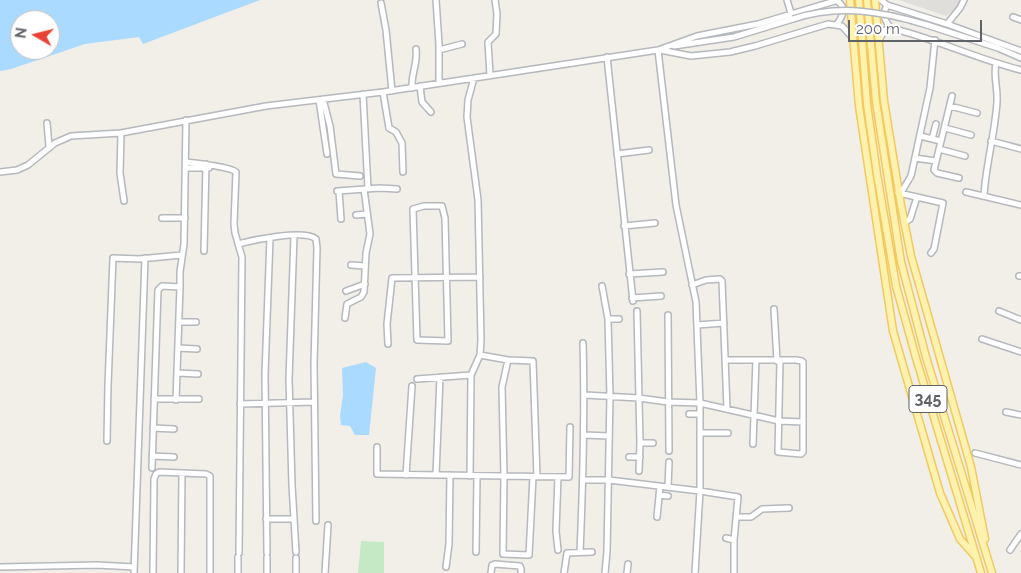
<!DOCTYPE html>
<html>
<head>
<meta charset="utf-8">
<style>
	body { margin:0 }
	#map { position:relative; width:1021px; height:573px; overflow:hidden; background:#f1efe8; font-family:Raleway,sans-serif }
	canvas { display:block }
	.north { position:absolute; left:10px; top:10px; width:50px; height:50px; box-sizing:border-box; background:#fff; border:1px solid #bfc1c3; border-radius:50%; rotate:278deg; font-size:14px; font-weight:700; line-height:20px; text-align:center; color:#5f6368 }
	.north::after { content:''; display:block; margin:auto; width:18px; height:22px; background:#ea4335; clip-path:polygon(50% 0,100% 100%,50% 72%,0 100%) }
	.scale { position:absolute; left:848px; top:20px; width:134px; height:22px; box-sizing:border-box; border:2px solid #5f6368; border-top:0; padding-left:6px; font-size:15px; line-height:18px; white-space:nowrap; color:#5f6368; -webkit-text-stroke:4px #fff; paint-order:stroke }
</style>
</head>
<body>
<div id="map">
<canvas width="1021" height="573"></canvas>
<div class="north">N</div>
<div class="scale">200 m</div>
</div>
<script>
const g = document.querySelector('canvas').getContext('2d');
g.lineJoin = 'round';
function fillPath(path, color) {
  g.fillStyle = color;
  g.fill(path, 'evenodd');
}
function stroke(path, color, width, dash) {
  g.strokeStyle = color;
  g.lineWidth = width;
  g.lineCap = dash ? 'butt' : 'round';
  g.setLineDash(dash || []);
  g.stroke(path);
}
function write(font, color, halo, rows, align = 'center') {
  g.font = font + ' Raleway,sans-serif';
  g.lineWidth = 4.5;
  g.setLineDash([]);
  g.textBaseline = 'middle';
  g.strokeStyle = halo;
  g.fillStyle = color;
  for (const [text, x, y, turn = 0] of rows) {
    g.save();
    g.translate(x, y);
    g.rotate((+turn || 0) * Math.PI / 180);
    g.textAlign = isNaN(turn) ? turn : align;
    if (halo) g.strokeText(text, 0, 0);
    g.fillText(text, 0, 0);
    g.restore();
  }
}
const industrial = new Path2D(`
	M899,0H961L959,7L946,16Z`);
const green = new Path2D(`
	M361,541L384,542V573H358Z`);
const water = new Path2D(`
	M0,0H260L143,44L139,37L85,44L11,69L0,71ZM20,20H50V50H20Z
	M366,362L376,368L369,435H355L350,426L341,425L340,416L343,395L342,368Z`);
const minor = new Path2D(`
	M436,0L439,44V83
	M787,0L791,13
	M881,0L887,5L947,24L1021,51
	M837,1C847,7 843,16 837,24
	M381,3L386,30L392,91
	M887,5C882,15 884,20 891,28
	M1013,17L1021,20
	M947,24L960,8L964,0
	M927,25L998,48L1021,58
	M879,40L885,30L891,28C936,39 977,59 1021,70
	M674,46L734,37L793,19
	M439,50L462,44
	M658,50L676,205L696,302L700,403V491L695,573
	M660,50L691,56L730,52L755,46L828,24L842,26L852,37
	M607,57L633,301
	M490,75L488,42L496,34L497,14L495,0
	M420,86L422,102L431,112
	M412,88C411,74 418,63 416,49
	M383,92L389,128L396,132L402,143L403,172
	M363,94L368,189
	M952,96L934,170L937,173L959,178
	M323,99L330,126L336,174L360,176
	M319,100L327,154
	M950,106L977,113
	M47,123L49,146
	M945,128L971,135
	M121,133L120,173L124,201
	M920,136L941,141
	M932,139L936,124
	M991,141L1021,149
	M939,149L965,156
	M617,154L649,150
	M915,158L936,161
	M186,162C195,163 231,167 236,172L234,224L235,233L242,257L239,553
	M186,168H209
	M0,172L17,170L28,165L55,143L71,136L121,133L266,106L383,92L658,50L697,36L758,24L838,0
	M337,191L380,188L397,189
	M339,191L341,219
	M966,192L1021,205
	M898,193L902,191L911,176L930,88L935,40
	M899,193L943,203L934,249L931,253
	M984,195C986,164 995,133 997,102C998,88 993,76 996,63
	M424,206H442L445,218L448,341L417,340L413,209Z
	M356,215L367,214
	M162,218H185
	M904,223L910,219L917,197
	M624,226L655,223
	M294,236L289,379L292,485L296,552
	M238,244C253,240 305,229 316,239L317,248L314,364L316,521
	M204,251L206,164
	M351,265L365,266
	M629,274L663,272
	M1019,276H1021
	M692,285L706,280L720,279L722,281L727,409
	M602,286L608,319L610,396L607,551L605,573
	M346,291L365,284
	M632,298L661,296
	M774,309L777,361
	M637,311L640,443L639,471
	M999,311L1021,320
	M668,315L669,451
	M345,318L347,304L361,297L364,292L366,253L370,234L364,189
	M608,319H619
	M180,322H196
	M697,325L724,323
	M982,339L1021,352
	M388,344L387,324L392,278L480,277
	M178,348L197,349
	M480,355L508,360L533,361L537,477
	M508,360L502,387L504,476L503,554L529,555L533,477
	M725,360H796L802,361L803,362V452L801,454L778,452L780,361
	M177,373L198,374
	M417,379L471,375
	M585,395L639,398L668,402L700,403L779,421L803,422
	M154,399H199
	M176,400L180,287
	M240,404L314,402
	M1006,412L1021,415
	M689,414H700
	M153,428L174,429
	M700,433H728
	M584,435L609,436
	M107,441L108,385L113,258L139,259L182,255
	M640,443H653
	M753,444L756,360
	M377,447V474L569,477L570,427
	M975,453L1021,465
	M152,456L174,457
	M629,457H640
	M152,468L158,290L162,286L180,287V272L184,244L186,120
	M406,475L412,386
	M436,475L440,377
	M470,476L471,375L480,355L481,340L478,200L467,117L468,100L474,78
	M583,480H609L700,491L738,497L734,540V573
	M668,487L669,462
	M659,495L668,496
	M657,517L660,486
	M737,517H751L762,509L789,508
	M266,519H294
	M726,538L734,540
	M558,550L556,531L558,477
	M1010,550L1021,534
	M476,552L477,476
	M580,552C583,482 585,413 583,343
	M267,553L265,374L270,238
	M296,558V573
	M0,567L97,565L134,567
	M446,567L449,544L450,475
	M134,573L145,258
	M153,573L154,479L156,474L159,472L206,474L210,476V573
	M181,573L182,473
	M238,573V557
	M267,573V557
	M325,573L328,525
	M491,573L492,565L495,564L520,566L521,569V573
	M564,573L567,553L592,552
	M627,573L628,564`);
const major = new Path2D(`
	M850,0L859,106L893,331L940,493L960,539L976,557
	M859,0L867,104L877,174L896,286L916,358L981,573
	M867,0L876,102L901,262L926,357L992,573
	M875,0L884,101L901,205L911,256L971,467L985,539`);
const minorBridge = new Path2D(`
	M793,19C839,4 881,11 927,25`);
const shields = [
	[928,399,38]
];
const shieldNames = [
	["345",928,399]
];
fillPath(industrial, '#e0deda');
fillPath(green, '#c5e8c5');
fillPath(water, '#aadaff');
stroke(minor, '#b5b8bc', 8);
stroke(major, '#f2c960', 9);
stroke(minor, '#fff', 5);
stroke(major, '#fff2af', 6);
stroke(minorBridge, '#b5b8bc', 8, []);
stroke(minorBridge, '#fff', 5);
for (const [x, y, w] of shields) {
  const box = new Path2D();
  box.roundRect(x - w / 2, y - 13.5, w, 27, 4);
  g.fillStyle = '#fff';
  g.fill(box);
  stroke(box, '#5f6368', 1);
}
write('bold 16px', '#5f6368', null, shieldNames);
</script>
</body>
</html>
